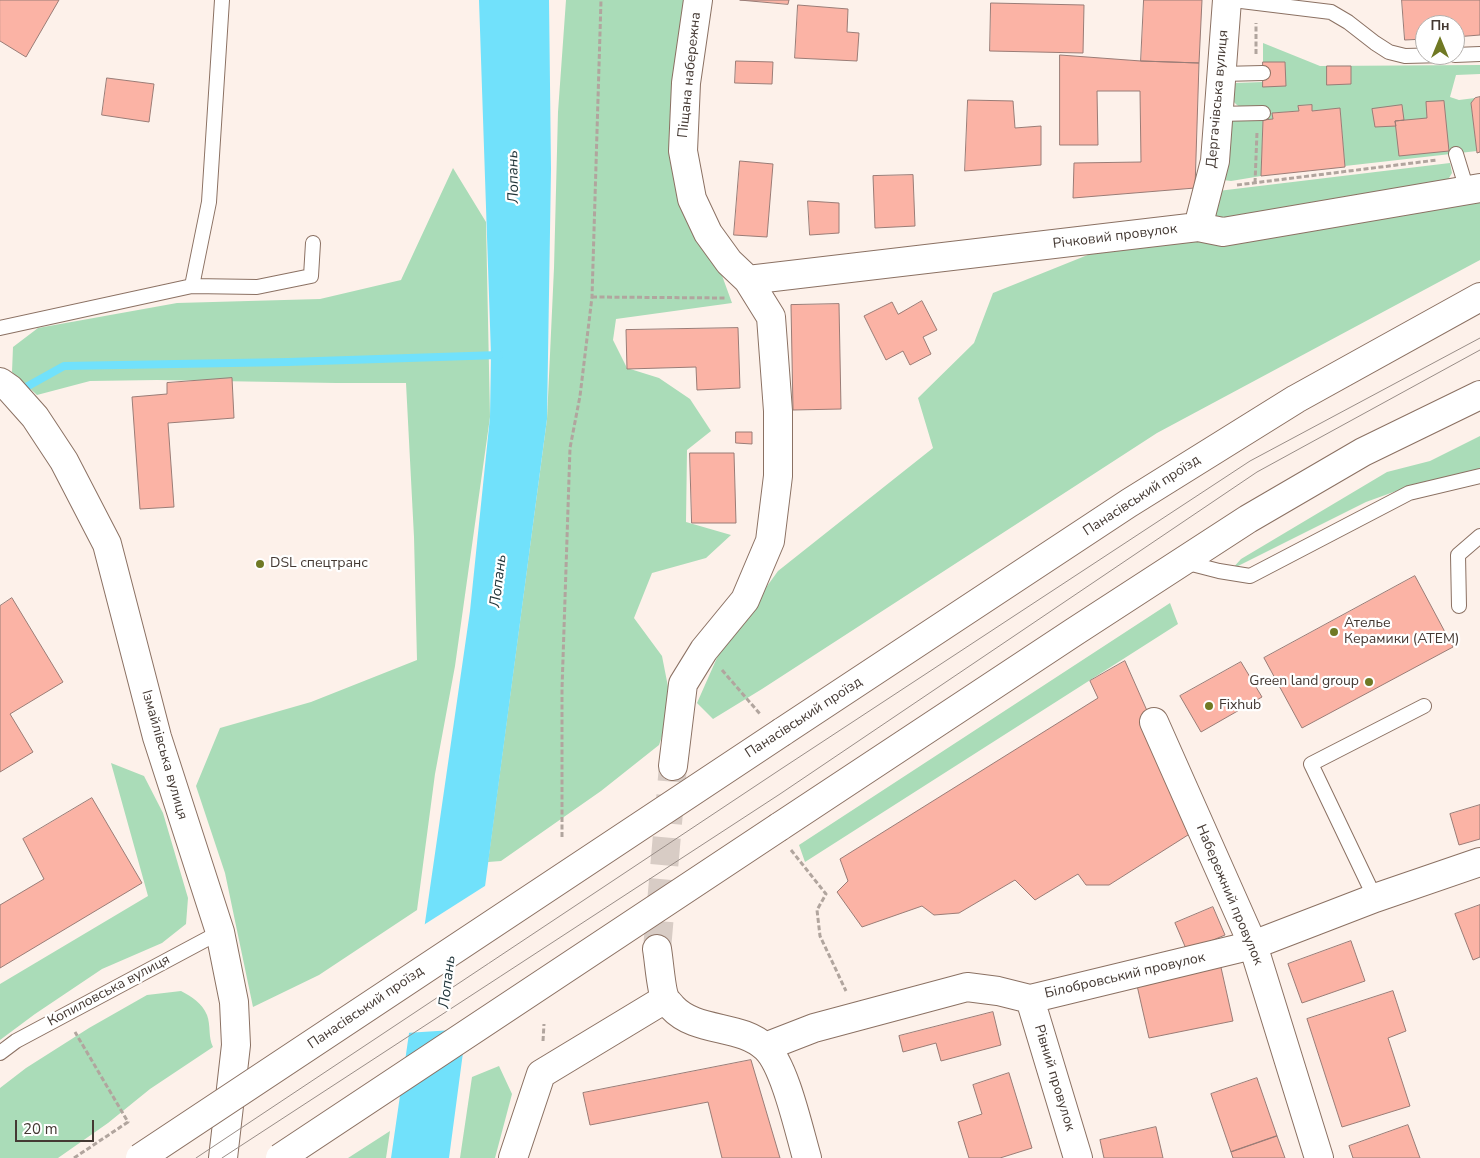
<!DOCTYPE html>
<html>
<head>
<meta charset="utf-8">
<style>
	body { margin:0 }
	#map { position:relative; width:1480px; height:1158px; overflow:hidden; background:#fdf1ea; font-family:"Nunito Sans",sans-serif }
	canvas { display:block }
	.north { position:absolute; left:1415px; top:15px; width:50px; height:50px; box-sizing:border-box; background:#fff; border:1px solid #b4b0ad; border-radius:50%; rotate:0deg; font-size:14px; font-weight:700; line-height:20px; text-align:center; color:#443933 }
	.north::after { content:''; display:block; margin:auto; width:18px; height:22px; background:#707924; clip-path:polygon(50% 0,100% 100%,50% 72%,0 100%) }
	.scale { position:absolute; left:15px; top:1120px; width:79px; height:22px; box-sizing:border-box; border:2px solid #443933; border-top:0; padding-left:6px; font-size:15px; line-height:18px; white-space:nowrap; color:#443933; -webkit-text-stroke:4px #fff; paint-order:stroke }
</style>
</head>
<body>
<div id="map">
<canvas width="1480" height="1158"></canvas>
<div class="north">Пн</div>
<div class="scale">20 m</div>
</div>
<script>
const g = document.querySelector('canvas').getContext('2d');
g.lineJoin = 'round';
function fillPath(path, color) {
  g.fillStyle = color;
  g.fill(path, 'evenodd');
}
function stroke(path, color, width, dash) {
  g.strokeStyle = color;
  g.lineWidth = width;
  g.lineCap = dash ? 'butt' : 'round';
  g.setLineDash(dash || []);
  g.stroke(path);
}
function write(font, color, halo, rows, align = 'center') {
  g.font = font + ' "Nunito Sans",sans-serif';
  g.lineWidth = 4.5;
  g.setLineDash([]);
  g.textBaseline = 'middle';
  g.strokeStyle = halo;
  g.fillStyle = color;
  for (const [text, x, y, turn = 0] of rows) {
    g.save();
    g.translate(x, y);
    g.rotate((+turn || 0) * Math.PI / 180);
    g.textAlign = isNaN(turn) ? turn : align;
    if (halo) g.strokeText(text, 0, 0);
    g.fillText(text, 0, 0);
    g.restore();
  }
}
const green = new Path2D(`
	M566,0H699L683,135L704,226L732,303L616,319L613,340L627,368L659,378L690,399L711,431L687,450L686,522L731,535L706,558L652,573L634,618L662,656L672,707L659,745L601,791L501,861L488,862L547,419L554,268L558,112Z
	M1263,43L1320,66L1480,65V74L1456,75L1450,97L1459,100L1475,98L1471,103L1477,151L1345,166L1340,109L1312,111L1311,105L1298,106L1299,111L1272,113L1273,119L1263,120L1261,176L1231,181L1223,180L1229,124L1242,108C1231,102 1226,94 1236,83L1263,82L1285,62H1263Z
	M1450,163L1452,173L1446,183L1214,220L1218,191Z
	M453,168L486,222L490,417L455,666L435,774L417,910L319,975L253,1007L225,873L196,786L220,728L311,702L417,660L414,537L406,383H336L157,380L90,381L37,395L12,372L13,347L38,328L177,303L320,299L401,280Z
	M1480,200V260L1157,433L762,689L713,719L697,703L720,651L778,571L933,448L918,398L974,343L993,293L1120,242H1209L1312,231Z
	M1480,436V468L1470,473L1399,490L1366,502L1232,569L1241,559L1387,472L1430,461Z
	M1170,603L1178,624L805,862L799,845Z
	M111,763L144,776L163,813L188,898L186,924L162,943L102,969L35,1014L0,1040V984L148,896Z
	M181,991C192,997 202,1003 207,1015C211,1026 208,1037 213,1047L150,1089L108,1123L58,1158H0V1088L26,1068L89,1028L147,995Z
	M499,1066L512,1094L495,1158H460L472,1077Z
	M390,1131L386,1158H348Z`);
const water = new Path2D(`
	M479,0H549L551,169L547,419L449,1158H391L470,611L490,417L491,355Z`);
const pier = new Path2D(`
	M488,884L469,1029L406,1033L422,926Z`);
const stream = new Path2D(`
	M19,391L64,366L288,362L499,355`);
const building = new Path2D(`
	M0,0H59L26,57L0,41Z
	M740,0H789L788,4Z
	M1144,0H1202L1199,63L1141,61Z
	M1402,0H1480V35L1455,37V25H1425V39L1405,40Z
	M991,3L1084,5L1083,53L990,51Z
	M798,5L848,9L847,32L859,33L857,61L795,58Z
	M1060,55L1141,61L1199,63L1195,188L1073,198L1074,163L1141,162L1140,91H1097L1098,145H1060Z
	M736,61L773,62L772,84L735,83Z
	M1263,62H1285L1286,86L1263,87Z
	M1327,66H1351V84L1327,85Z
	M107,78L154,84L149,122L102,115Z
	M1480,97V152L1477,153L1471,103L1475,98Z
	M968,100L1013,101L1015,128L1041,126V165L965,171Z
	M1444,101L1449,151L1399,156L1395,121L1427,118L1426,102Z
	M1312,105V111L1340,108L1345,167L1261,176L1263,120L1273,119L1272,113L1299,111L1298,106Z
	M1402,105L1404,120L1395,121L1396,126L1375,127L1372,109Z
	M740,161L773,164L767,237L734,235Z
	M913,175L915,226L875,228L873,176Z
	M808,201L839,203V233L810,235Z
	M922,301L937,330L923,337L931,354L910,365L903,351L886,360L864,316L892,302L898,314Z
	M839,304L841,409L793,410L791,305Z
	M738,328L740,388L697,390L696,367L627,369L626,330Z
	M232,378L234,418L168,423L174,507L140,509L132,397L167,394V383Z
	M736,432H752V444L736,443Z
	M690,453H734L736,523H692Z
	M1415,576L1453,647L1302,728L1264,658Z
	M12,598L63,682L10,714L33,752L0,772V606Z
	M1125,661L1199,828L1109,885H1086L1078,874L1035,900L1015,880L959,913L934,915L922,906L862,927L837,892L848,881L840,859L1098,698L1090,681Z
	M1241,662L1262,697L1201,732L1180,696Z
	M92,798L142,883L0,968V905L44,879L23,839Z
	M1480,805V839L1459,845L1450,814Z
	M1480,905V957L1473,960L1455,914Z
	M1213,907L1225,935L1187,951L1175,923Z
	M1351,941L1365,981L1302,1003L1288,964Z
	M1220,963L1233,1021L1149,1038L1136,981Z
	M1393,991L1406,1031L1388,1038L1410,1106L1342,1127L1307,1019Z
	M993,1012L1001,1045L941,1061L936,1043L903,1052L899,1036Z
	M751,1060L780,1158H722L708,1102L590,1125L583,1093Z
	M1009,1073L1032,1148L1000,1158H969L958,1122L982,1114L973,1085Z
	M1257,1078L1277,1136L1231,1152L1211,1094Z
	M1408,1125L1420,1158H1353L1349,1146Z
	M1156,1127L1163,1158H1104L1100,1140Z
	M1277,1136L1285,1158H1233L1231,1152Z`);
const streetTunnel = new Path2D(`
	M657,949L673,766`);
const path = new Path2D(`
	M1256,54V23
	M1255,183L1257,132
	M1237,185L1437,160
	M592,297L727,298
	M722,670L760,714
	M562,837V689L570,448L580,396L592,297L601,0
	M791,850L826,894L817,910L820,936L846,991
	M543,1041L544,1024
	M74,1158L128,1122L75,1032`);
const lane = new Path2D(`
	M1233,0L1331,12L1348,22L1375,43L1389,52L1405,56L1445,55
	M1455,55L1480,54
	M1221,74L1263,73
	M1218,114L1263,113
	M1456,154L1467,190
	M192,286L257,287L311,276L313,243
	M0,328L192,286L209,202L222,0
	M1184,562L1219,571L1250,576L1409,493L1480,476
	M1459,606L1458,555L1480,536
	M1375,898L1311,764L1424,706
	M0,1053L16,1041L220,932`);
const street = new Path2D(`
	M1198,227L1215,161L1227,0
	M748,280L1198,227L1223,232L1480,188
	M0,382L10,389L35,417L64,461L107,544L157,737L220,932L234,1002L236,1045L223,1158
	M1154,722L1253,945L1319,1158
	M673,766L683,684L704,650L745,600L770,541L778,476V411L771,317L748,280L729,262L708,233L692,199L683,151L686,83L698,0
	M657,949C659,960 661,990 665,998C666,1001 670,1004 672,1007C697,1034 740,1023 766,1048C785,1066 799,1131 807,1158
	M1030,999L1078,1158
	M765,1047L814,1028L967,987L998,991L1030,999L1253,945L1375,898L1480,862
	M513,1158L541,1074L665,999`);
const primary = new Path2D(`
	M782,732L1129,503L1296,399L1480,297
	M779,827L1074,632L1248,519L1363,452L1480,395`);
const tram = new Path2D(`
	M196,1158L781,769L1250,461L1480,338
	M222,1158L780,794L1257,472L1480,350`);
const primaryBridge = new Path2D(`
	M140,1158L782,732
	M280,1158L779,827`);
const markers = [
	[260,564,5,"#707924"],
	[1334,632,5,"#707924"],
	[1369,682,5,"#707924"],
	[1209,706,5,"#707924"]
];
const streetNames = [
	["Піщана набережна",690,75,-84],
	["Дергачівська вулиця",1218,99,-85],
	["Річковий провулок",1115,237,-7],
	["Панасівський проїзд",1142,496,-33],
	["Панасівський проїзд",804,718,-33],
	["Ізмайлівська вулиця",164,755,74],
	["Набережний провулок",1229,895,67],
	["Білобровський провулок",1125,976,-13],
	["Копиловська вулиця",109,991,-28],
	["Панасівський проїзд",366,1008,-34],
	["Рівний провулок",1054,1078,73]
];
const poiNames = [
	["DSL спецтранс",270,564],
	["Ателье",1344,624],
	["Керамики (АТЕМ)",1344,640],
	["Green land group",1359,682,"right"],
	["Fixhub",1219,706]
];
const waterNames = [
	["Лопань",514,177,-91],
	["Лопань",499,581,-83],
	["Лопань",448,982,-83]
];
fillPath(green, '#aadcb8');
fillPath(water, '#71e1fb');
fillPath(pier, '#fdf1ea');
stroke(stream, '#71e1fb', 8);
fillPath(building, '#fbb3a5');
stroke(building, '#9a7c76', 1);
stroke(streetTunnel, '#d8ccc5', 28, [28, 14]);
stroke(lane, '#8b7163', 16);
stroke(street, '#8b7163', 30);
stroke(primary, '#8b7163', 30);
stroke(path, '#b1a59e', 3, [5, 2.5]);
stroke(lane, '#fff', 14);
stroke(street, '#fff', 28);
stroke(primary, '#fff', 28);
stroke(tram, '#998d87', 1);
stroke(primaryBridge, '#8b7163', 30, []);
stroke(primaryBridge, '#fff', 28);
for (const [x, y, r, color] of markers) {
  const dot = new Path2D();
  dot.arc(x, y, r, 0, 2 * Math.PI);
  g.fillStyle = color;
  g.fill(dot);
  stroke(dot, '#fff', 2);
}
write('14px', '#443933', '#fff', streetNames);
write('14px', '#443933', '#fff', poiNames, 'left');
write('italic 15px', '#1d3136', '#fff', waterNames);
</script>
</body>
</html>
